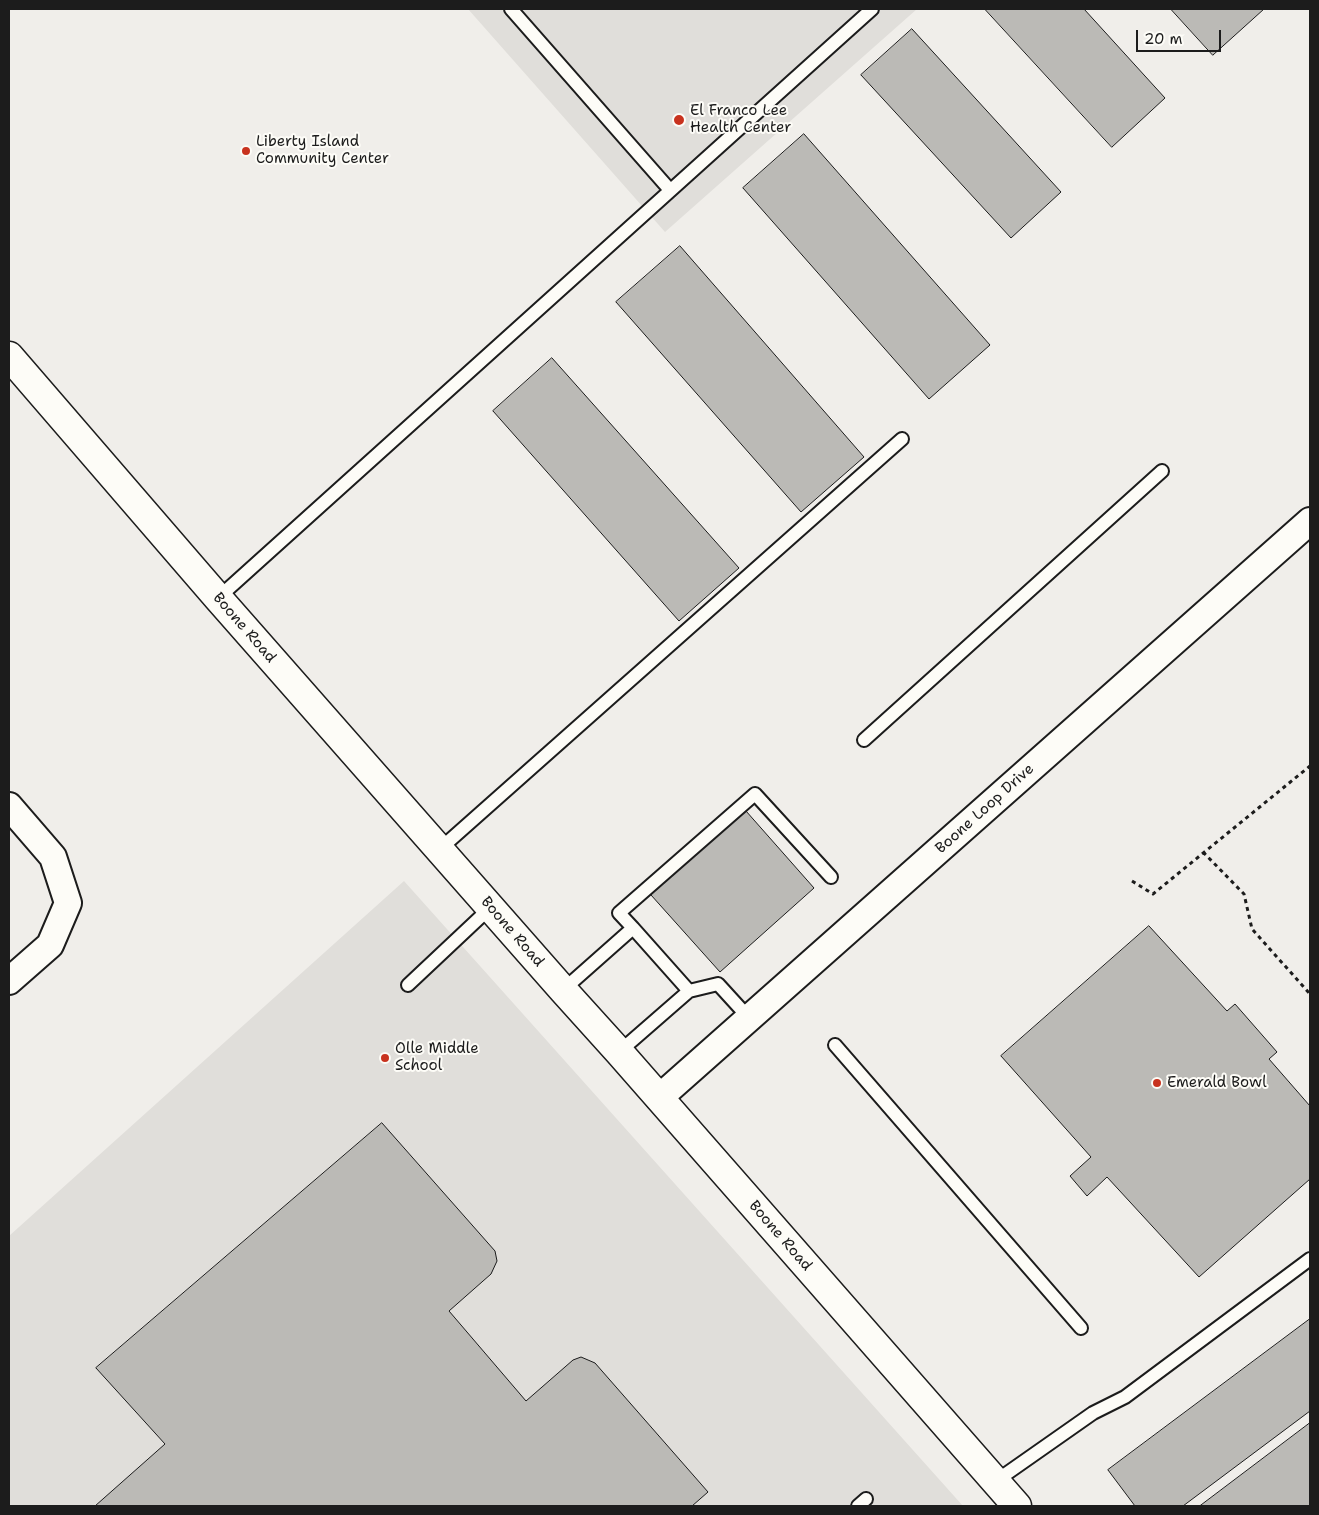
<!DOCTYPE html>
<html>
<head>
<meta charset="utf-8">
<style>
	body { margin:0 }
	#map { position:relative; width:1319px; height:1515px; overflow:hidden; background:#f0eeea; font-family:"Shantell Sans",sans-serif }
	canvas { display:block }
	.frame { position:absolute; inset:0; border:10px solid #1c1c1c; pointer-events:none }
	.scale { position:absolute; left:1136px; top:30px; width:85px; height:22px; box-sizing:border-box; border:2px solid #1c1c1c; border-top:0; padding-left:6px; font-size:15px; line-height:18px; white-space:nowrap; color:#1c1c1c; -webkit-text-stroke:4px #fdfcf7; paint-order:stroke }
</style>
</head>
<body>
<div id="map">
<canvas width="1319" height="1515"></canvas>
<div class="frame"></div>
<div class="scale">20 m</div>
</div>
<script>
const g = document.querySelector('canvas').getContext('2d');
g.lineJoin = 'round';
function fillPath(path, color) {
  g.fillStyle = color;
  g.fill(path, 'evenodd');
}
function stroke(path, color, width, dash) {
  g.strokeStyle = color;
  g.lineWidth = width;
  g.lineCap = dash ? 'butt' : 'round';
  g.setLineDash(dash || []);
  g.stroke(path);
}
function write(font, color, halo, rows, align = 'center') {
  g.font = font + ' "Shantell Sans",sans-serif';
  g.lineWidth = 4;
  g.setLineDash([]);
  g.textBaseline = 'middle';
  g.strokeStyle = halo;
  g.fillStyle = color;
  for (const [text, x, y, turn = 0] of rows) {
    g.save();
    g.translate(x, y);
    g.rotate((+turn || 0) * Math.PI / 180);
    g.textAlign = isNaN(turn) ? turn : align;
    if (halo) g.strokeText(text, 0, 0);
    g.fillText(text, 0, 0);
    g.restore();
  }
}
const built = new Path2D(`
	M468,9H917L665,232Z
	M404,881L963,1506H9V1236Z`);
const building = new Path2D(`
	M985,9H1084L1165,98L1112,147Z
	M1171,9H1264L1213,55Z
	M912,29L1061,192L1011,238L861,75Z
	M804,134L990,345L929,399L743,188Z
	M680,246L864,457L801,512L616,302Z
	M552,358L739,568L679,621L493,411Z
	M746,811L814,888L720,972L651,895Z
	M1149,926L1227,1011L1235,1004L1277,1052L1269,1059L1310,1106V1179L1199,1277L1107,1177L1087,1196L1070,1176L1091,1157L1001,1056Z
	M382,1123L495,1251L497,1261L491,1274L449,1311L526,1401L573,1360L581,1357L595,1363L708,1492L692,1506H95L165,1444L96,1368Z
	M1310,1319V1411L1183,1506H1135L1108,1470Z
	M1310,1423V1506H1200Z`);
const path = new Path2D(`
	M1203,852L1244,894L1252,929L1310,994
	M1132,881L1153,894L1310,766`);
const service = new Path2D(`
	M511,9L670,190
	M218,598L872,9
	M864,740L1162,471
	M440,849L902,439
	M633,928L619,913L755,794L831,877
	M408,985L491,907
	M563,990L633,928L689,991
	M835,1045L1081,1328
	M619,1052L689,991L718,984L749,1018
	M996,1481L1093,1413L1125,1397L1310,1259
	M858,1506L866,1499`);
const minor = new Path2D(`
	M9,806L53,857L68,903L50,945L9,981
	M659,1098L1310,521`);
const tertiary = new Path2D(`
	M9,356L218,598L563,990L619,1052L1017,1506`);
const markers = [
	[679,120,6,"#c8321e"],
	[246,151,5,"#c8321e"],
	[385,1058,5,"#c8321e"],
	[1157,1083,5,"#c8321e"]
];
const poiNames = [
	["El Franco Lee",690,111],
	["Health Center",690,128],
	["Liberty Island",256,142],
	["Community Center",256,159],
	["Olle Middle",395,1049],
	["School",395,1066],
	["Emerald Bowl",1167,1083]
];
const streetNames = [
	["Boone Road",244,628,49],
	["Boone Loop Drive",985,809,-42],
	["Boone Road",512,932,49],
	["Boone Road",780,1236,49]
];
fillPath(built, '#e0deda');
fillPath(building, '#bbbab6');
stroke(building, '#1c1c1c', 1);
stroke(service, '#1c1c1c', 16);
stroke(minor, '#1c1c1c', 30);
stroke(tertiary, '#1c1c1c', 31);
stroke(path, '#1c1c1c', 3, [4, 4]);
stroke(service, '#fdfcf7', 12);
stroke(minor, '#fdfcf7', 26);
stroke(tertiary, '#fdfcf7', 28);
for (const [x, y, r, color] of markers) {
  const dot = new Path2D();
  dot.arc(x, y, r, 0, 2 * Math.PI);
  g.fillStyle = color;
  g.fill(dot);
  stroke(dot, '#fdfcf7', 2);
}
write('15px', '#1c1c1c', '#fdfcf7', poiNames, 'left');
write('15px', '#1c1c1c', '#fdfcf7', streetNames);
</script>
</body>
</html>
